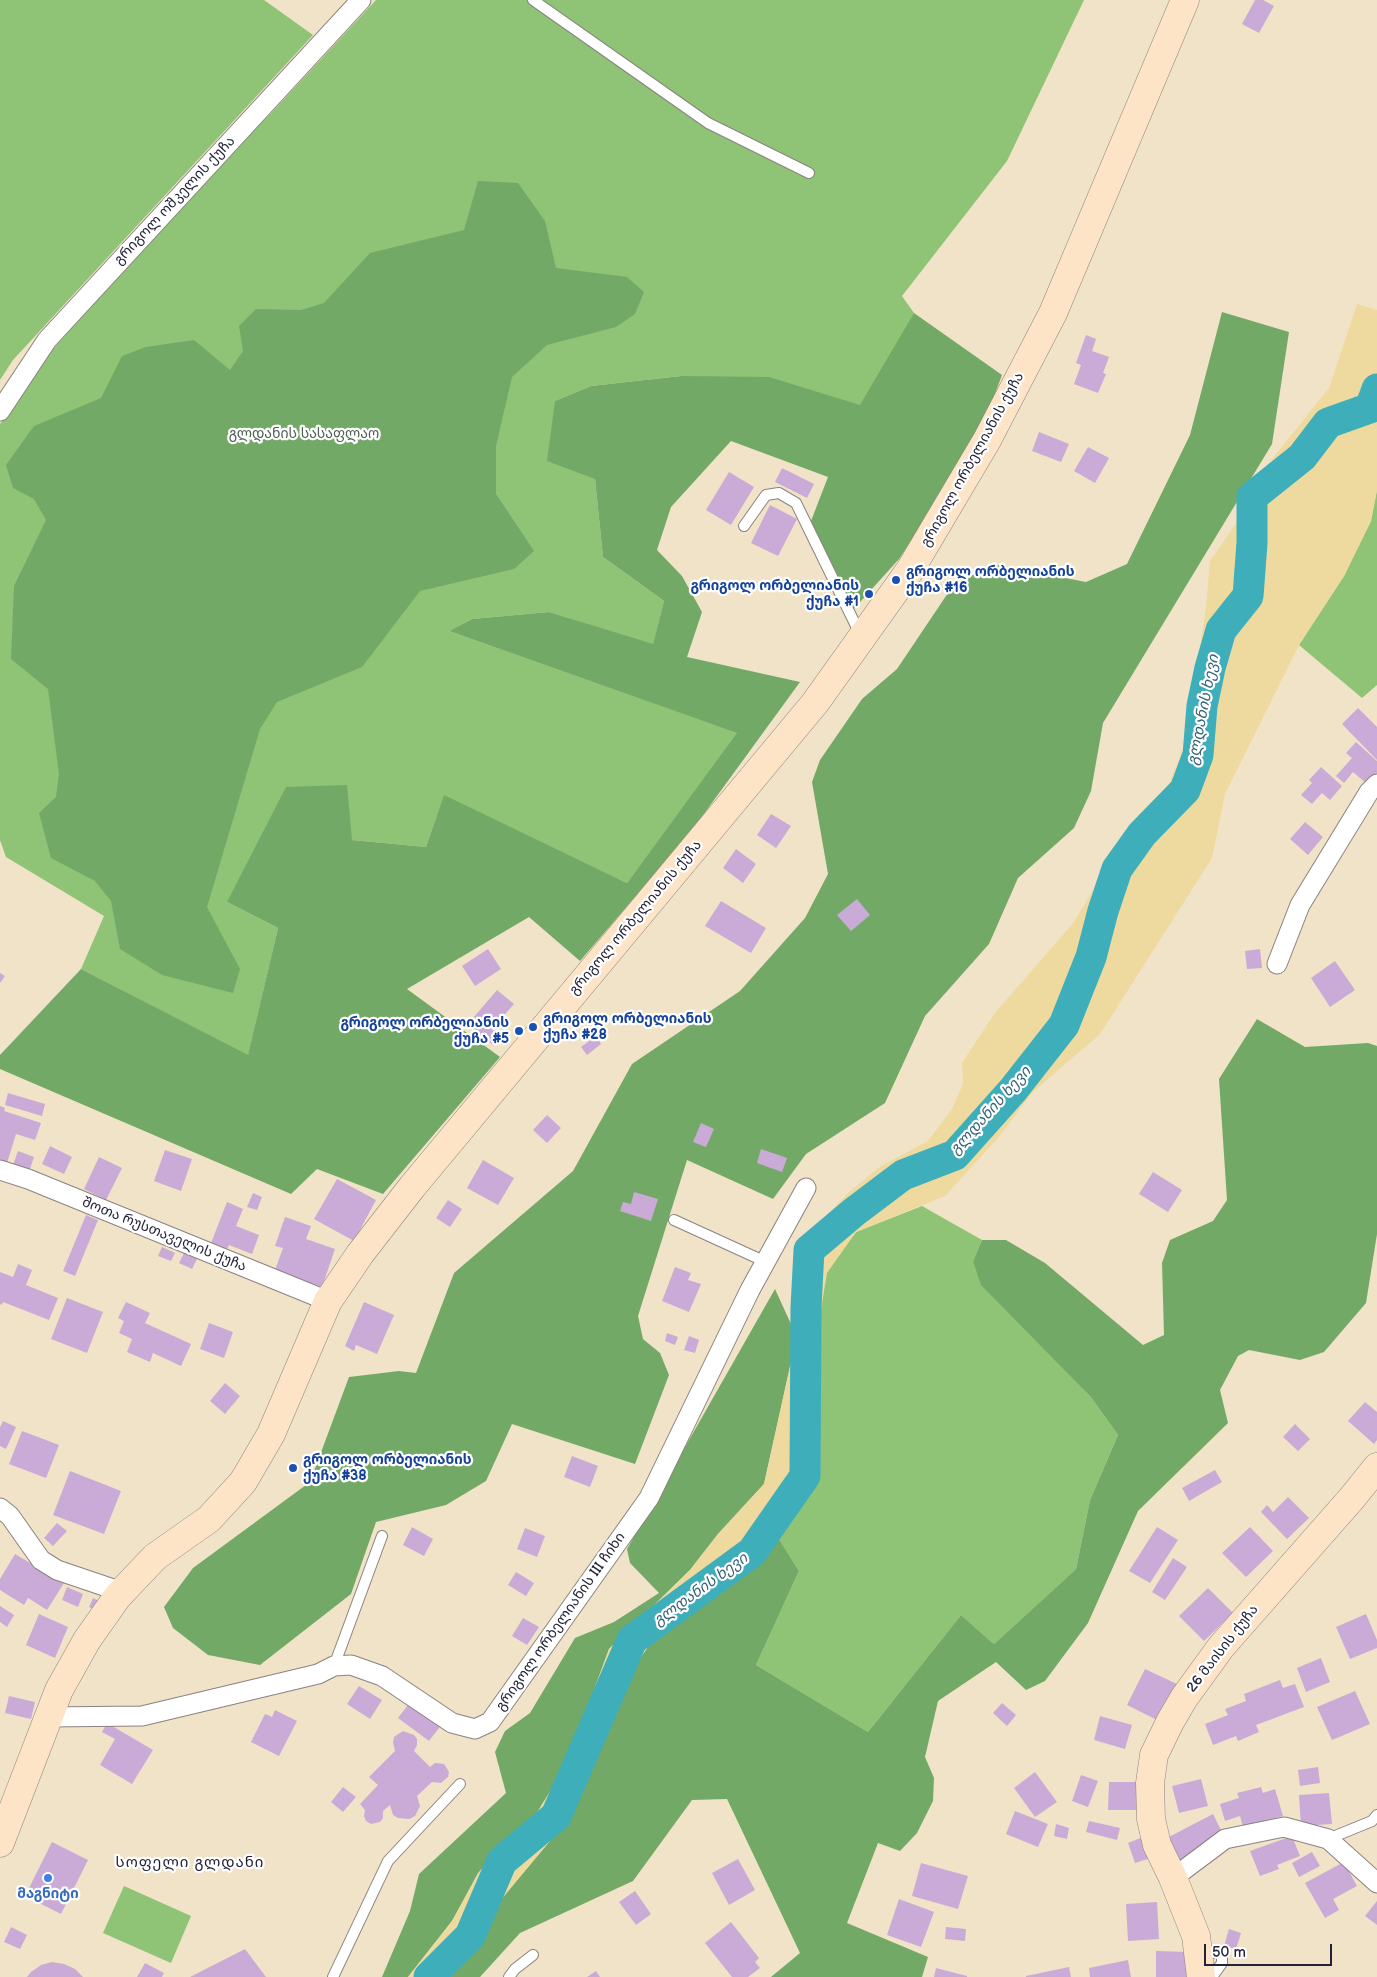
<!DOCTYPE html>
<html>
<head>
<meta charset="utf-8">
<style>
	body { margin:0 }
	#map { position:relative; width:1377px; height:1977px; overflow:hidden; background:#f1e3c7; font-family:"Balsamiq Sans",sans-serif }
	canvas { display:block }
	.scale { position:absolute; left:1204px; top:1944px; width:128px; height:22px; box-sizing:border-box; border:2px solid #22223b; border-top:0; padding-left:6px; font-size:15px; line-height:18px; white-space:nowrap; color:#22223b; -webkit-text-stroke:4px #fff; paint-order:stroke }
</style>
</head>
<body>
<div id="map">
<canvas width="1377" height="1977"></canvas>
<div class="scale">50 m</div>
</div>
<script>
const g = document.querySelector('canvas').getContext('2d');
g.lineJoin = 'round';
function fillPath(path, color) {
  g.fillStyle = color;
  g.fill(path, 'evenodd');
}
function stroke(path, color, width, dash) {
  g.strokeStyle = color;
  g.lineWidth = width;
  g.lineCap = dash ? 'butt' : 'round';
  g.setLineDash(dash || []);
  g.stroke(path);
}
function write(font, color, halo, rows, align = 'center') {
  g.font = font + ' "Balsamiq Sans","Noto Sans Georgian",sans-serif';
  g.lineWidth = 4.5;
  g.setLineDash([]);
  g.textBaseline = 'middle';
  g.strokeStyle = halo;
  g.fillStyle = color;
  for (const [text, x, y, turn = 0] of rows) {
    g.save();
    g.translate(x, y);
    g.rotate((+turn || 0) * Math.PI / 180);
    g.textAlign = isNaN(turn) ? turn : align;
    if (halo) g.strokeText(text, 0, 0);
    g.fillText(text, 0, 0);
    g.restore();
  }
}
const green = new Path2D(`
	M0,0H264L313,35L13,360L0,380Z
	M376,0H1084L1007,161L902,296L914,313L866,407L681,376L591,386L555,401L595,479L603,557L664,601L653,645L549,612L472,619L449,631L738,733L627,883L444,796L426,847L352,840L227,902L278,928L248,1056L81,969L104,916L6,857L0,840V424L43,361L117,275L200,185L273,111Z
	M1377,490V685L1362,698L1299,645L1344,576L1371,521Z
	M922,1206L982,1240L973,1261L1090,1396L1118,1435L1090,1500L1076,1569L994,1644L961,1615L868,1732L756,1665L799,1571L779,1539L804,1502L814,1438V1352L826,1273L856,1232Z
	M124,1886L191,1916L171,1963L103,1933Z`);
const forest = new Path2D(`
	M478,181L518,183L545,221L556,268L627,277L644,292L635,314L616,327L547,345L512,377L496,446V494L534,551L514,569L420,591L362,667L277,702L260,729L207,907L240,969L233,993L162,975L120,949L111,901L95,881L51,858L39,813L56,797L59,774L48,689L11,659L14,586L46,520L34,499L13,488L6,465L34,426L101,398L122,356L146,347L194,340L230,370L243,351L239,326L256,309L301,310L324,303L370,253L464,230Z
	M1222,312L1289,332L1272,444L1103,723L1091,791L1074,828L1018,878L989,944L925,1016L885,1103L806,1154L773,1199L687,1160L638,1316L643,1339L660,1353L669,1375L635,1464L512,1424L486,1481L446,1505L376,1522L351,1594L260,1665L208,1655L173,1628L164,1607L193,1568L310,1482L349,1377L399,1371L416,1373L454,1273L573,1171L632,1064L740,991L805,918L828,874L812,782L820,760L862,699L897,669L952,587L992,564L1086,582L1127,564L1190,435Z
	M914,313L1002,375L979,437L899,559L852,611L811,521L828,477L731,441L671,507L657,550L682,576L702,612L687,657L800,682L690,833L580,961L529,917L407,989L500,1057L383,1194L317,1169L291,1194L0,1069V1055L81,969L248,1055L278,928L227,902L286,787L347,785L352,840L426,847L444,795L627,883L737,733L449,631L472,619L549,612L653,644L664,601L603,557L595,479L547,461L555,401L591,386L681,376L769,377L860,405Z
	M1257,1019L1305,1047L1368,1043L1377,1046V1234L1366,1303L1324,1352L1300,1360L1249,1350L1238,1356L1220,1390L1228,1423L1138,1511L1088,1623L1045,1681L1026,1690L996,1662L938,1701L925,1757L934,1778L933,1801L917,1833L900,1851L878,1843L847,1923L928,1957L922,1977H771L800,1953L727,1799L692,1800L633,1881L520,1933L480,1977H445L474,1946L494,1908L559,1830L615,1694L650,1644L767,1556L779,1539L799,1571L756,1665L868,1732L961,1615L994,1644L1076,1569L1090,1500L1118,1435L1090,1396L981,1285L973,1261L982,1240H1006L1045,1263L1143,1345L1164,1335L1162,1263L1170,1240L1213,1221L1227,1200L1219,1079Z
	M775,1289L796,1335L791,1362L764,1484L718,1534L690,1570L609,1649L567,1764L538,1811L480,1871L452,1921L408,1977H382L410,1911L419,1874L506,1793L495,1752L505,1731L530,1713L575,1638L614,1622L659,1593L630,1563L627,1549Z`);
const sand = new Path2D(`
	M1357,304L1377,310V490L1371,521L1344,576L1299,645L1225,794L1212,858L1100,1034L1032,1093L998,1138L945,1196L856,1232L827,1273L814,1352V1438L804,1502L767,1556L650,1644L615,1694L559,1830L494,1908L474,1946L445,1977H408L452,1921L478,1873L538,1811L567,1764L609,1649L690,1570L718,1534L764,1484L791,1362L799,1313L798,1263L818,1224L849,1192L881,1166L928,1141L952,1109L963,1084L962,1063L995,1013L1074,922L1132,824L1169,784L1187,738L1206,607L1210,561L1242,515L1256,479L1329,388Z`);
const river = new Path2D(`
	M429,1977L470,1936L502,1861L556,1816L632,1640L752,1552L805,1476L806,1307L809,1250L854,1212L903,1175L955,1155L1013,1090L1064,1025L1091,957L1103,911L1117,869L1142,834L1185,790L1198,755L1202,706L1210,668L1221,630L1248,596L1252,543V497L1302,457L1328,423L1370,408L1377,389`);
const building = new Path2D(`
	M1255,0H1263L1274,6L1259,33L1242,24Z
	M1086,335L1096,339L1092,351L1109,357L1103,373L1106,374L1098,393L1074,384L1081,365L1076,363Z
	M1039,432L1069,444L1061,462L1032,451Z
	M1088,447L1109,458L1095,483L1074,471Z
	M782,468L814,484L807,498L775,482Z
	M729,472L754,487L731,525L706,510Z
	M770,505L797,519L778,556L751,543Z
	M1358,708L1377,727V760L1342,724Z
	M1356,742L1377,761V773L1367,784L1353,772L1344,783L1336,776L1352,758L1346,753Z
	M1321,767L1342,786L1330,800L1322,793L1312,804L1301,795L1312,783L1309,780Z
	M771,814L791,826L776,848L757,835Z
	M1305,822L1323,837L1308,855L1290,839Z
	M736,849L756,864L743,883L723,868Z
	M857,899L870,915L851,931L837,915Z
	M721,901L766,928L751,953L705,926Z
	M488,949L501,969L475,986L462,966Z
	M1260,949L1262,968L1247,969L1245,951Z
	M1335,961L1355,990L1330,1007L1311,978Z
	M0,973L5,976L0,983Z
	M497,990L514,1004L492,1029L501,1037L494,1046L468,1024Z
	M596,1036L601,1044L587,1055L581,1047Z
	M8,1093L45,1104L42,1116L5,1105Z
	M0,1106L5,1108L4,1111L41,1123L35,1140L16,1134L7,1163L0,1160Z
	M547,1115L561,1128L547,1143L533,1130Z
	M701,1123L714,1129L706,1147L693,1142Z
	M50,1146L72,1157L64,1174L42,1164Z
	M761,1149L787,1158L782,1172L757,1163Z
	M165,1150L192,1159L181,1191L154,1181Z
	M18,1151L34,1157L29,1172L13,1165Z
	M99,1157L122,1168L106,1200L84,1189Z
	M483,1160L514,1178L498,1205L467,1188Z
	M1153,1172L1182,1190L1168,1212L1139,1194Z
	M337,1179L376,1200L354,1241L314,1219Z
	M634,1192L658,1199L651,1221L620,1211L623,1202L631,1204Z
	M253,1193L262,1197L257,1210L247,1207Z
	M448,1200L462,1209L450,1227L436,1218Z
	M227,1202L243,1209L236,1226L259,1235L252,1254L229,1245L227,1249L211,1243Z
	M86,1215L98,1220L75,1276L63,1271Z
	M285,1217L311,1226L306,1239L335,1249L322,1287L275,1270L283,1248L275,1246Z
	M162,1247L175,1253L171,1261L158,1256Z
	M184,1253L197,1259L192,1269L179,1263Z
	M18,1264L32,1270L26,1285L58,1298L49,1320L3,1302L2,1305L0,1304V1272L13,1277Z
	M675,1267L691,1273L688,1280L701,1284L689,1312L662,1301Z
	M67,1298L103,1312L87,1353L51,1339Z
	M126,1302L150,1313L145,1323L191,1344L181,1366L153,1353L150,1362L127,1352L132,1339L119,1333L124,1321L118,1318Z
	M364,1302L394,1315L377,1354L356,1345L354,1351L345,1346Z
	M209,1323L233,1332L224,1358L200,1349Z
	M667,1333L678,1337L675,1345L665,1341Z
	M689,1336L699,1340L695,1353L684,1350Z
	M225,1383L240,1396L225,1414L210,1401Z
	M1365,1402L1377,1412V1440L1374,1444L1348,1421Z
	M3,1421L16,1427L6,1449L0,1446V1427Z
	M1295,1424L1310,1439L1298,1451L1283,1437Z
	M22,1431L59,1445L46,1478L9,1464Z
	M572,1456L598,1466L590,1487L564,1477Z
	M1215,1470L1222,1482L1189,1501L1182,1488Z
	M70,1471L121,1491L104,1534L53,1515Z
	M1288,1497L1309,1518L1287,1539L1261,1512L1267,1505L1273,1512Z
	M57,1523L67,1531L53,1546L44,1538Z
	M412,1527L433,1539L424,1556L403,1545Z
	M1157,1527L1178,1540L1150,1583L1129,1571Z
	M1250,1527L1273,1551L1246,1577L1222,1553Z
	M525,1528L545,1536L537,1557L517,1549Z
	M15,1554L64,1583L47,1610L28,1598L24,1605L0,1590V1579Z
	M1173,1558L1187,1567L1165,1600L1152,1592Z
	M516,1572L534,1583L526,1596L508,1585Z
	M67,1587L83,1594L78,1607L62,1600Z
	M1208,1588L1233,1613L1204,1641L1179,1616Z
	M93,1598L101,1602L97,1611L89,1607Z
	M0,1606L14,1615L7,1627L0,1622Z
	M39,1614L68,1627L55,1658L26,1645Z
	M1366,1614L1377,1640V1648L1350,1659L1336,1627Z
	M523,1618L539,1627L527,1645L512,1636Z
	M1321,1658L1330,1682L1306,1692L1297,1668Z
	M1145,1669L1177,1684L1159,1721L1127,1705Z
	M1280,1680L1283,1688L1295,1684L1304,1707L1256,1725L1259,1732L1238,1741L1236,1736L1213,1745L1205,1724L1228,1715L1225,1709L1246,1701L1244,1694Z
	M359,1686L382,1700L370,1719L347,1704Z
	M1355,1691L1370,1724L1332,1740L1317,1707Z
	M9,1696L35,1702L31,1719L5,1713Z
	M411,1701L442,1724L429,1741L398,1718Z
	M1002,1703L1016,1715L1007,1726L993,1713Z
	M275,1710L297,1721L279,1756L251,1742L265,1714L272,1717Z
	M1100,1716L1132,1725L1125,1749L1094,1740Z
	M107,1723L153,1750L132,1784L100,1765L115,1739L102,1732Z
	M403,1731L414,1735L417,1739V1745L414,1751L430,1767L435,1763L444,1764L449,1772L448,1777L441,1783L432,1782L417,1796L420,1806L415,1816L409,1819L398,1818L393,1815L390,1805L383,1811V1818L380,1822L371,1824L366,1821L364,1816L365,1810L360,1804L378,1785L369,1777L395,1751L393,1742L394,1737Z
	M1318,1767L1320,1783L1300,1786L1298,1770Z
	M1035,1772L1057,1802L1035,1817L1014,1788Z
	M1081,1775L1098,1781L1088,1807L1072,1801Z
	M1201,1779L1208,1806L1179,1813L1172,1786Z
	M1109,1782H1141V1810H1108Z
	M343,1787L356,1797L343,1812L331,1802Z
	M1261,1787L1263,1793L1275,1789L1283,1816L1243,1827L1240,1816L1225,1821L1220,1804L1239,1798L1237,1793Z
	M1329,1793L1332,1824L1301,1826L1299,1795Z
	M1015,1811L1048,1824L1038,1847L1006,1834Z
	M1213,1814L1222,1832L1210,1838L1214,1846L1181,1863L1167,1838Z
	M1089,1821L1120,1828L1117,1840L1086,1832Z
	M1056,1824L1069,1828L1067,1839L1054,1836Z
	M1292,1836L1300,1856L1277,1865L1279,1869L1260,1876L1250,1851Z
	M1143,1837L1151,1858L1135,1863L1128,1843Z
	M52,1842L88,1860L61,1914L25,1896Z
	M1312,1852L1320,1866L1299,1877L1292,1863Z
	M738,1859L755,1890L729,1905L712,1873Z
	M1344,1862L1357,1886L1333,1899L1339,1910L1325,1918L1305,1883Z
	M921,1863L968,1876L958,1909L912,1896Z
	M635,1891L651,1914L636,1925L619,1902Z
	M899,1899L934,1912L921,1947L887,1935Z
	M1377,1901V1925L1365,1916Z
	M1157,1902L1159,1939L1128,1941L1126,1904Z
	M731,1922L759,1958L755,1962L760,1968L748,1977H732L705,1943Z
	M11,1927L27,1935L20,1949L4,1942Z
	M946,1927L966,1929L965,1941L945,1939Z
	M1229,1929L1241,1933L1236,1949L1224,1946Z
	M245,1949L266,1977H190Z
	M1156,1951L1189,1952V1977H1156Z
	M1128,1960L1131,1977H1090L1089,1968Z
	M52,1962L64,1964L75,1969L83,1977H27L31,1972L41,1965Z
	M145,1963L164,1973L162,1977H137Z
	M1069,1967L1071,1977H1026V1976Z
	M936,1968L967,1976V1977H934Z
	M596,1971L600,1977H587Z`);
const lane = new Path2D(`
	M533,0L708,123L809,173
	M744,526L766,495L779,493L796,503L860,634
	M674,1220L766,1262
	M334,1666L382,1536
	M1328,1839L1372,1821L1377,1815
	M1200,1953H1222V1963L1212,1977
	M333,1977L388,1861L460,1784
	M509,1977L515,1969L533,1955`);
const street = new Path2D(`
	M0,411L47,340L361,0
	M1277,964L1300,905L1369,792L1377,784
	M0,1170L28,1179L328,1301
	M0,1508L10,1516L41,1560L57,1570L122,1592
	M48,1717L142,1716L318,1674L334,1666L351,1665L382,1676L452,1723L475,1729L490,1722L649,1498L750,1290L806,1188
	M1173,1878L1225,1839L1284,1827L1328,1839L1377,1883`);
const secondary = new Path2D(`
	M0,1843L59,1690L87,1640L118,1596L155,1557L209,1519L243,1482L271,1434L328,1301L360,1254L412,1187L815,703L910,570L987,440L1053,313L1185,0
	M1201,1977L1196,1936L1173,1878L1157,1845L1151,1819L1150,1783L1154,1755L1170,1722L1184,1698L1221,1647L1352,1498L1377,1467`);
const markers = [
	[896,580,5,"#1a4fb4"],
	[869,594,5,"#1a4fb4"],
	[533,1027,5,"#1a4fb4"],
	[519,1031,5,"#1a4fb4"],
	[293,1468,5,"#1a4fb4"],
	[48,1878,5,"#3f7fe0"]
];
const streetNames = [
	["გრიგოლ ოშკელის ქუჩა",175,201,-47],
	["გრიგოლ ორბელიანის ქუჩა",973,460,-61],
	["გრიგოლ ორბელიანის ქუჩა",636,918,-50],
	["შოთა რუსთაველის ქუჩა",164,1235,22],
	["გრიგოლ ორბელიანის III ჩიხი",561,1622,-55],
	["26 მაისის ქუჩა",1223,1649,-52]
];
const parkNames = [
	["გლდანის სასაფლაო",304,434]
];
const transitNames = [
	["გრიგოლ ორბელიანის",906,572],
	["ქუჩა #16",906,588],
	["გრიგოლ ორბელიანის",859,586,"right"],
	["ქუჩა #1",859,602,"right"],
	["გრიგოლ ორბელიანის",543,1019],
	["ქუჩა #28",543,1035],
	["გრიგოლ ორბელიანის",509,1023,"right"],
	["ქუჩა #5",509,1039,"right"],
	["გრიგოლ ორბელიანის",303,1460],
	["ქუჩა #38",303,1476]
];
const shopNames = [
	["მაგნიტი",48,1894]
];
const waterNames = [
	["გლდანის ხევი",1204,710,-79],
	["გლდანის ხევი",991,1111,-48],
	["გლდანის ხევი",701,1590,-36]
];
const neighbourhoodNames = [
	["სოფელი გლდანი",190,1863]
];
fillPath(green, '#8fc375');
fillPath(forest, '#73a966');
fillPath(sand, '#eeda9e');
stroke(river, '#3faebb', 31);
fillPath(building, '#caabd7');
stroke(lane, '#8a8281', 12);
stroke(street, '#8a8281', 21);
stroke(secondary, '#8a8281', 29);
stroke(lane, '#fff', 10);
stroke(street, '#fff', 19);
stroke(secondary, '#fee4c6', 28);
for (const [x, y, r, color] of markers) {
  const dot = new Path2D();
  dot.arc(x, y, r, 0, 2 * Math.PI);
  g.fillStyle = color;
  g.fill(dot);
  stroke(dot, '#fff', 2);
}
write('14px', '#22223b', '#fff', streetNames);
write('14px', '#4e6252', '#fff', parkNames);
write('bold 14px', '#164399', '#fff', transitNames, 'left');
write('bold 14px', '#366cbe', '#fff', shopNames);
write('italic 15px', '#2f6175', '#fff', waterNames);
g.letterSpacing = '1px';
write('15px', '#22223b', '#fff', neighbourhoodNames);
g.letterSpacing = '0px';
</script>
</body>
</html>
